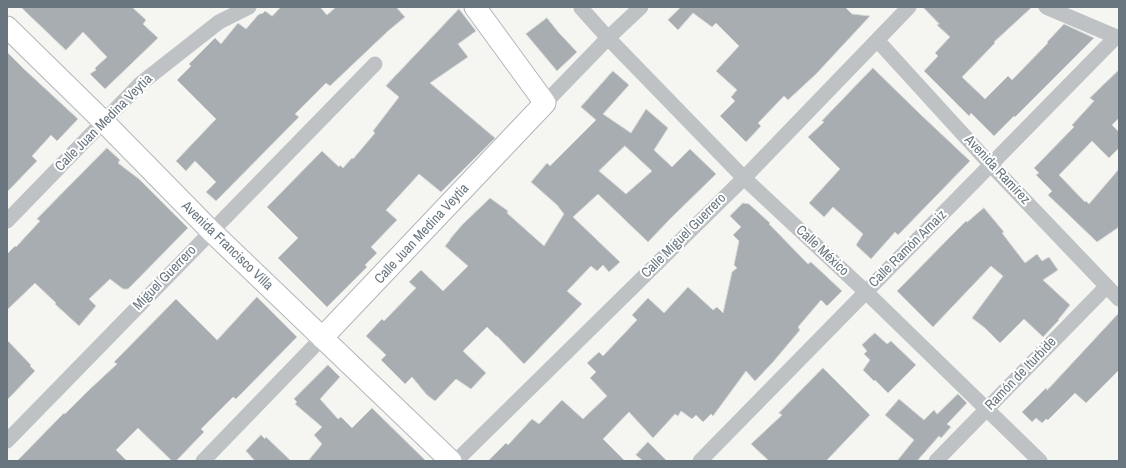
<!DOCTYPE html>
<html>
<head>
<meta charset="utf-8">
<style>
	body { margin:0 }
	#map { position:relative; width:1126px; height:468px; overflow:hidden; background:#f5f5f2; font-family:"Archivo Narrow",sans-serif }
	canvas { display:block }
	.frame { position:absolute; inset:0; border:8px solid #68757f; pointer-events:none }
</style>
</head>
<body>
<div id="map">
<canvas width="1126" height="468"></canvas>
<div class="frame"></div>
</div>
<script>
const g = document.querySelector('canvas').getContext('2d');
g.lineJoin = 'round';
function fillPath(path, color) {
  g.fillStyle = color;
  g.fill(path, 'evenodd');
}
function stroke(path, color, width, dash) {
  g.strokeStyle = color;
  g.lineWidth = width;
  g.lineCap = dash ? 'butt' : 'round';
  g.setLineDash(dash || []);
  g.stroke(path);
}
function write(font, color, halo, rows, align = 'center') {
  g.font = font + ' "Archivo Narrow",sans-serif';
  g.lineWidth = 4;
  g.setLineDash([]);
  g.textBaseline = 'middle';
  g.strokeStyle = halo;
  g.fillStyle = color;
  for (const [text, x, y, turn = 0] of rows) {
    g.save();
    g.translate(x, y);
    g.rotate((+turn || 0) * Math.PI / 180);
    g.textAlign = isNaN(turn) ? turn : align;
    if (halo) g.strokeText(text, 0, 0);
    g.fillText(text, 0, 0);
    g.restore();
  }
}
const building = new Path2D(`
	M21,7H132L146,20L143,24L158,38L105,89L90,74L96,70L95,68L107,57L83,32L66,50Z
	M281,7H320L327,15L336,7H396L405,17L388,31L330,86L326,83L295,114L299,117L216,201L206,192L216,182L195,161L186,171L176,161L216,119L177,80L191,66L189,64L215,38L221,44L238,23L246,29L259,14V15L261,13L262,14L265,11L272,16Z
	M681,7H845L852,14L870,16L816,74L788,100L784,96L758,123L761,126L746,142L720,116L735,101L731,97L737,90L716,71L739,46L716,23L712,27L693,13L678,30L668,20Z
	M923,7H1032L994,42L995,43L962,77L985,99L1008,76L1012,80L1048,43L1047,42L1064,24L1094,38L1015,117L1014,116L994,136L971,113L969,116L924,71L938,56L935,53L950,37L937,25L939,24Z
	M459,9L476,31L458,44L468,57L430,83L495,138L441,192L419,174L386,210L397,220L371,247L377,253L365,265L367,267L327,307L278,258L298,238L267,207L322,151L339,167L340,165L343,168L352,158L353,159L375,133L373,131L399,97L386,86Z
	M547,18L559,33L577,52L557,71L526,34Z
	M7,52L24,69L78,119L57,141L51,135L32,156L37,161L7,192Z
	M873,68L920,114L970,161L898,235L895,232L871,259L856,245L863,234L833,207L824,217L809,203L840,169L808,137L824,122L822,121Z
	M1119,70V118L1112,125L1119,132V148L1109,158L1092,141L1059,175L1085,202L1086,201L1089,204L1119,169V227L1097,242L1048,195L1052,191L1036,175L1039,173L1034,168L1074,127L1072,125L1094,101L1090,98Z
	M613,71L629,85L603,114L631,133L646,109L668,128L654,150L672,167L690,149L716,174L670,219L648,242L598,194L573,217L620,262L609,272L603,265L597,271L591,266L567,291L582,304L524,364L497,336H496L487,327L463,351L486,373L471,389L456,379L435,401L427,395L412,377L405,384L381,360L386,355L366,336L382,319L384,321L416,288L409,282L421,270L443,291L468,266L445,246L450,240V239L462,225L490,198L508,211L507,213L544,246L564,214L557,205L531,182L547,163L550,166L596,120L581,107ZM625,146L652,171L626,194L599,171Z
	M107,148L120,160L118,163L139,179L188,228L128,289H123L110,279L89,299L96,306L79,326L55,304L56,303L35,283L7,310V254L15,246L16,247L40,221L37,219Z
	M743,203L749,204L770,223L769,224L808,264L811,262L842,291L827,306L821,300L798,327L800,330L773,362L755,381L746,371L713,416L711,414L703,422L696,415L692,419L681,411L678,416L675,414L653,438L629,412L603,439L625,461H488L506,443L508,445L532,419L539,424L562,400L583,419L607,396L590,378L596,372L587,363L599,352L603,356L637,320L632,315L648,298L664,313L688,287L713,310L717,307L723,313L732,272L737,268L734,265L739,241L733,235L741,227L730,216Z
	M984,208L1004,232L1002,233L1025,263L1037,254L1042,261L1049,257L1058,270L1043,280L1070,305L1058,320H1059L1043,337L1024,319L1000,343L985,328L972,318L1003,276L991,266L933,327L897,291L953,234L966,221L967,222Z
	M257,297L297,337L236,399L233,397L201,429L204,432L176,461H172L138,428L116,450L127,461H17L64,413L65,414L89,390L117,364L114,362L176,299L217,340Z
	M1119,313V370L1086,403L1075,393L1048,420L1046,419L1042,423L1036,418L1032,422L1022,412L1046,388L1047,390Z
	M875,333L887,344L891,341L916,365L888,393L875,380L874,381L863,370L870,360L864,354L867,351L862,345Z
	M7,340L31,365L30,366L35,371L7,400Z
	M328,365L340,377L320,399L338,419L341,417L352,428L372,408L426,461H308L322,444L314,435L322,427L295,404L297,402L294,399Z
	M823,368L870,415L826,461H769L751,444L782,415L779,413Z
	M958,394L967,403L947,424L951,427L941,438L939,436L917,461H897L914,440L885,415L899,399L924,420L934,410L937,414Z
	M261,435L265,439L266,437L291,461H255L246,451Z
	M648,442L667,461H643L636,455Z`);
const street = new Path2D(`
	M1046,7L1119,38
	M581,8L608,38L744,178L866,292L1040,461
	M877,40L991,165L1119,299
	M545,103L608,38L641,7
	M7,221L140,84L219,22L249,7
	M7,441L375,64
	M203,461L322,338
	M456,461L744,178L909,7
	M700,461L1116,37
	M936,461L1107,286`);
const secondary = new Path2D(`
	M7,27L104,122L211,231L451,461
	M322,338L545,103L475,7`);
const streetNames = [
	["Calle Juan Medina Veytia",104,123,-45],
	["Avenida Ramírez",997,170,47],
	["Calle Juan Medina Veytia",422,234,-47],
	["Calle Miguel Guerrero",684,236,-45],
	["Avenida Francisco Villa",227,246,44],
	["Calle Ramón Arnaiz",908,249,-45],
	["Calle México",822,251,43],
	["Miguel Guerrero",165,278,-46],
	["Ramón de Iturbide",1021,374,-46]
];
fillPath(building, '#a7adb1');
stroke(building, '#d6d6d5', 1);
stroke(secondary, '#b1b6b9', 23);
stroke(street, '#bfc2c5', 15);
stroke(secondary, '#fff', 21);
write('14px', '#68757f', '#fff', streetNames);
</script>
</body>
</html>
